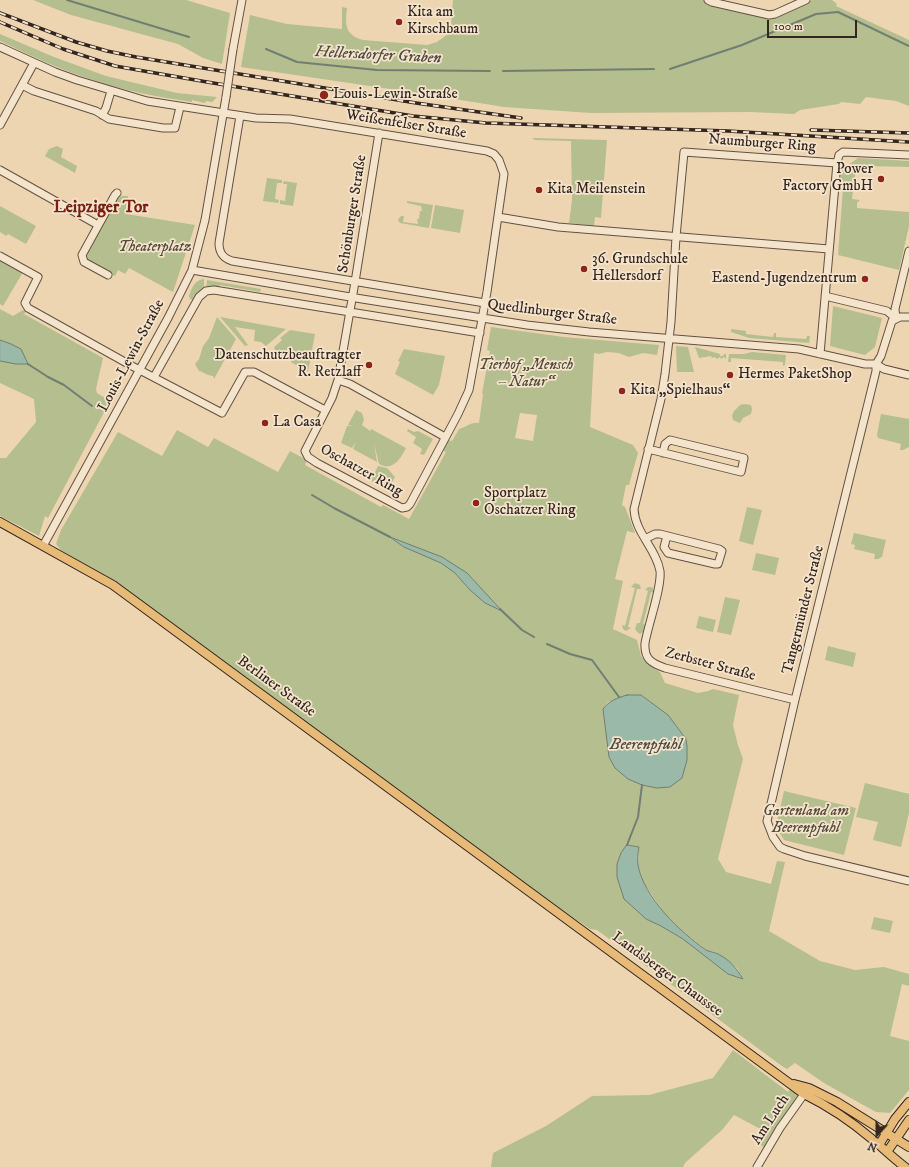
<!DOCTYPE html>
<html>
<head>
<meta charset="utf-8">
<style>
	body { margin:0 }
	#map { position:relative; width:909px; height:1167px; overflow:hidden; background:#eed5b1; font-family:"IM FELL DW Pica",serif }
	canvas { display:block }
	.north { position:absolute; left:857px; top:1115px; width:40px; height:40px; -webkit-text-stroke:3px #f4e4cc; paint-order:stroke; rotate:201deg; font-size:11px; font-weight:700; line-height:16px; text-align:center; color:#33251f }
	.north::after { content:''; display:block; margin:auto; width:14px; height:18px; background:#33251f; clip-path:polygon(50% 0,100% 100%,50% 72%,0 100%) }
	.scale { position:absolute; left:767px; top:20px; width:90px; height:18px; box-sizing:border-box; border:2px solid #33251f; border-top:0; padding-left:5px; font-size:12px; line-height:14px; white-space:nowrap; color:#33251f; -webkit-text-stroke:3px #f4e4cc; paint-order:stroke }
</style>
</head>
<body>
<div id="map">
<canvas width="909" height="1167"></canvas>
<div class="north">N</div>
<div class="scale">100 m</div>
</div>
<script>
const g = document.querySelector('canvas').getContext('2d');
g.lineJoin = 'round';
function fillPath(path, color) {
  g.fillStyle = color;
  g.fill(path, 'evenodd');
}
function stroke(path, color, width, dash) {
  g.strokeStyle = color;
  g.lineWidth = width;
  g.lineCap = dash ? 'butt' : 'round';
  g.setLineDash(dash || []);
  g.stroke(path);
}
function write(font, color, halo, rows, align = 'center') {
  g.font = font + ' "IM FELL DW Pica",serif';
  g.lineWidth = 3.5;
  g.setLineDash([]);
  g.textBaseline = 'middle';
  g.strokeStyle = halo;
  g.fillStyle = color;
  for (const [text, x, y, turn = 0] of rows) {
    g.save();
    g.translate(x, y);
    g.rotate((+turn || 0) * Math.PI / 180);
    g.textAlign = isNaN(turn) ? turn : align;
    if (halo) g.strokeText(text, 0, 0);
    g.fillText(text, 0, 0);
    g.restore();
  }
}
const green = new Path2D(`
	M33,0H186L230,13L222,64L203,58L178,44L71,15Z
	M453,0H704L710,3L773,18L812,0H832L837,4L836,6L909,40V106L896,101L866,97L860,104L841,102L839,104L800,110L794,114L751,112L591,113L504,107L411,92L410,90C402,88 398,90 390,89L241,67L250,15L287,24L342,29V7L347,8C345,25 345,35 363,40L427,45L437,42L448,34L451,27Z
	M0,34L54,57L106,76L177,93L217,97L212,102L206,101L205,103L192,100V102C158,97 125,91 93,80C61,70 31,56 0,41Z
	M532,138L607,140L601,218L595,217L594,226L569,223L572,200L571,141L535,140Z
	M57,146L63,149L61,157L77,166L75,173L45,156L49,149Z
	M858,158L909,161V167L868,166L858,168L855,176L852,199L860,200L857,203V208L909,212V226L899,270L838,255L843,188L840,184L841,170Z
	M267,178L282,180V183H277L275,199L279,200L278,203L263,201Z
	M284,181L297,183L293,206L280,204V200L285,201L287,184H283Z
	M122,196H128L126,214L195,225L173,292L129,268L125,274L118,270L115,276L86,261L84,255L108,213L111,214L117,204L114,202L115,200Z
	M407,201L433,205L429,228L400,223L398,220L401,216H404L403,222L418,224L417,219H419L420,211H422L421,206L407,203Z
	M435,205L464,210L460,233L431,228Z
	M0,206L36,226L26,244L8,234L6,236L0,232Z
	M0,259L23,272L3,306L0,304Z
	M204,279V292L193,300L190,299L189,296C192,288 194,280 204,279Z
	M207,280L261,289L260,292L220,285L219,288L206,290Z
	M833,306L882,318L875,347L865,355L830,346Z
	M0,309L13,316L23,310L26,311L24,314L103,358L96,389L97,393L110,401L48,518L45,516L39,536L0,516V458H6L36,422L34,399L0,383V361L16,364L11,344L0,340Z
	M217,317L236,339L214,379L213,376C207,376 204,372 199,371L195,364L199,359L203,346L209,338Z
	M220,317L286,329L266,346L261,342L254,341L255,330L235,327L248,345L245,346Z
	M491,327L564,337L659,345L657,355L643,353L629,357L619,353L607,352L599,354L594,353L590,427L633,445L638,453L629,485H626L622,505L625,507L635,533L627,531L615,579L623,581L613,629L637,640L641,656L652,667L660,672L665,683L698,693L708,691L713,689L739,695L733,725L738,745L743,759L718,859L726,872L771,884L777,861L785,862L769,931L820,961L855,970L884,967L909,974V986L902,984L890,1036L909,1041V1090L890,1113L876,1112L865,1106L824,1083L795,1063L787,1069L782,1066L597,930L590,929L545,898L116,583L61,550L56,544L61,530L118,432L162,456L177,430L208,447L214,438L278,472L290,451L307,460L305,465L381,507L383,505L409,519L446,452L442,450L448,440L452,441L459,429C467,427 470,422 479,423L483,394L482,393L490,351L487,350ZM520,413L537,415L533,441L515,438ZM391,538L467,573L501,610C489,605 479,598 470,590C461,580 453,569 441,563C424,553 406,550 391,538ZM641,695L668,715L686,739L670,787L657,788L642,785L606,730L603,709L608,702ZM627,845L639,847L638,865L643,882L666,916L687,935L708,951L715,952L737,968L743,979L728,974L683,939L661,926L646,919Z
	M731,329L746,331V334L773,337L774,333H776V337L806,339L807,336H810L809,343L749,338L731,332Z
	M290,330L315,334L308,372L291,362L292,355H290L288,361L277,355L274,347L282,340L280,338Z
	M676,346L688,347L694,372H677Z
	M695,347L720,354V356H723L724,354H726V359L724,357L721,359L720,357L717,359L715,357L712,358L711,356L699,358Z
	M404,349L445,356L439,385L433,395L395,374L400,362L398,361Z
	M752,352L786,355L785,365L783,366V362L731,358V362H728L729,354H744Z
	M744,404L751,405L752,409L751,414L743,418L740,423L733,420L732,416L734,411L740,405Z
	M356,410L362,413L364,420L362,425L370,431L371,429L406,448C401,458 393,472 379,464L374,443L377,462L353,449L356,442L352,448L341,443L347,426H353L348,425Z
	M881,414L909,419V447L903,450H900L901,444L878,438L877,435Z
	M408,429L414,432L418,431L433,439L424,455L420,454L422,449L413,443L416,437L407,431Z
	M378,466L387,468L395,477L391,484L401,489L398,495L371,481Z
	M747,507L762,510L753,545L739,541Z
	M854,533L886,540L882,557L878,559H874L875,554L854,549L855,545L851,544Z
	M756,553L779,558L775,575L752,570Z
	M635,583L640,585L641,589H637L628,627L631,628L626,631L623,629L622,625L625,626L635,588L631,587Z
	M648,587H652L654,591V593L651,592L643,624L646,625L645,631L640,634L637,632L635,629L637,623H640L648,591L645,590Z
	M725,597L740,600L731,635L717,632Z
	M699,616L716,620L713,632L696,628Z
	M828,646L856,653L853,667L825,660Z
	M865,783L909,794V813L901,847L873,840L878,822L856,817Z
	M784,791L856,808L844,855L784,840L776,826Z
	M874,917L893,921L890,933L871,929Z
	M733,1050L788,1092L791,1088L797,1092V1098L775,1130L773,1131L765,1148L759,1144L766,1132L734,1115L722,1130L685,1163L683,1167H491L493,1153L546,1126L592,1096L649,1095L713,1078Z`);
const water = new Path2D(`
	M0,340L11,344L21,349L28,364H16L0,361Z
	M390,537L442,557L467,573L502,611L485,603L470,590L455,573L441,563L404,547Z
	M627,695H641L668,715L686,739L687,746V760L682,778L670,787L657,788L642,785L628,779L615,768L609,757L603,709C609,701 617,698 627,695Z
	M627,845L639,847C638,853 637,860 638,865C644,898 680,932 706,950C710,952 714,952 718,954C730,960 736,968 743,979L728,974L683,939L661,926L646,919L624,899L617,877V864L621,853Z`);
const stream = new Path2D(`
	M67,0L189,37
	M266,49L297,62L377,70L490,71
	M670,69L742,45L816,14L838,12L909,46
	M503,71L654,69
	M28,364L48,377L64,385L92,406
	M312,495L334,508L390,537
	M500,609L522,630L534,637
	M547,644L570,654L592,660L619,697
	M627,845L638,817L642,785`);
const minor = new Path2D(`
	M708,0L712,2L769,15L775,14L806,0
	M0,47L55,72L77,80L147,101L256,118L290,119L487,151L494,154L499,160L504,174L487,292L469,390L458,414L410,504L407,507L402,508L317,463L308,457L305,451L332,398L338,380L355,282L379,133
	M233,49L242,0
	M22,85L34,91L96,111L109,119L163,128H175L180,107
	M102,115L106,108L111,91
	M240,116L219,243C219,253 223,258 232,261L485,303
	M0,125L34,63
	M0,170L98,225
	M498,217L558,227L829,249
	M0,256L38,277L25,303L28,308L132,366L222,413L245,372H254L325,410
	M192,270L362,299L527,325L589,332L799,349L865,364H876L884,369L909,375
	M108,275L84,262L82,255L115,195L117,193
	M825,296L887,311L896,319
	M909,317H900L892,321L881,356L876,364V371L795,700L767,821L773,837L780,847L784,849L805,856L909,881
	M896,319L895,309L909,251
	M820,354L837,163L839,155L843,152L909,155
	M154,377L199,297L206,291L214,290L480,333
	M338,380L350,384L445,437
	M648,449L741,472L744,458L670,440L665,444L663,453
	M645,539L655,534H660L719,549L722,551L718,564H715L668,553L664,547L667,536
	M43,546L168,318L192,270L205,220L226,97
	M795,700L665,668C651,663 644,659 645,643C648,625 662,587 660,571C656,548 635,533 634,509L661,399L665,374L671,322L676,237L684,152L837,163
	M757,1167L780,1128L807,1090`);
const major = new Path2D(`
	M0,522L113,585L804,1094C828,1106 851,1121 872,1139C883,1148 893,1158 905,1167
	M794,1084L809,1088L837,1102L909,1147
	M879,1145L895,1119L909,1102
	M887,1152L909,1120`);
const rail = new Path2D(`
	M0,13L76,42L107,51L136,57L416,103L521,118
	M0,22L63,49L115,66L207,82L413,116L486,123L728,131L909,142
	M811,130L909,133`);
const minorBridge = new Path2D(`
	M226,97L233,49`);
const markers = [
	[399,22,4,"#8f2418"],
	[324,95,5,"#8f2418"],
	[881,179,4,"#8f2418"],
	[539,190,4,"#8f2418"],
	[584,269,4,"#8f2418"],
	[865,279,4,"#8f2418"],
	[369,365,4,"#8f2418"],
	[730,375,4,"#8f2418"],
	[622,391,4,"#8f2418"],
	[265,423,4,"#8f2418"],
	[476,503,4,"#8f2418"]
];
const poiNames = [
	["Kita am",407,13],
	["Kirschbaum",407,30],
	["Louis-Lewin-Straße",333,95],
	["Power",873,170,"right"],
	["Factory GmbH",873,187,"right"],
	["Kita Meilenstein",547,190],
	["36. Grundschule",592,260],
	["Hellersdorf",592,277],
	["Eastend-Jugendzentrum",857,279,"right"],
	["Datenschutzbeauftragter",361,356,"right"],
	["R. Retzlaff",361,373,"right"],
	["Hermes PaketShop",738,375],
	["Kita „Spielhaus“",630,391],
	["La Casa",273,423],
	["Sportplatz",484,494],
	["Oschatzer Ring",484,511]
];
const streetNames = [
	["Weißenfelser Straße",406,125,9],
	["Naumburger Ring",762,144,4],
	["Schönburger Straße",353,214,-81],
	["Quedlinburger Straße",552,313,7],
	["Louis-Lewin-Straße",132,356,-62],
	["Oschatzer Ring",361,471,29],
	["Tangermünder Straße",804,610,-76],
	["Zerbster Straße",710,665,15],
	["Berliner Straße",276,687,36],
	["Landsberger Chaussee",667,975,36],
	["Am Luch",771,1120,-57]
];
const parkNames = [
	["Theaterplatz",155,248],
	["Tierhof „Mensch",526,366],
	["– Natur“",526,383],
	["Gartenland am",806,812],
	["Beerenpfuhl",806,829]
];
const waterNames = [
	["Hellersdorfer Graben",378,56,3],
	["Beerenpfuhl",646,746]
];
const quarterNames = [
	["Leipziger Tor",101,208]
];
fillPath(green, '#b5be8e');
fillPath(water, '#9ab9a9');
stroke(water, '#717e72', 1);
stroke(stream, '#717e72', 2);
stroke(minor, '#625144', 9);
stroke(major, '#33251f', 10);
stroke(minor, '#f4e4cc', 7);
stroke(major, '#e7ba78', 8);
stroke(rail, '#33251f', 3.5);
stroke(rail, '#f4e4cc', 2, [6]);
stroke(minorBridge, '#625144', 9, []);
stroke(minorBridge, '#f4e4cc', 7);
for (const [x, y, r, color] of markers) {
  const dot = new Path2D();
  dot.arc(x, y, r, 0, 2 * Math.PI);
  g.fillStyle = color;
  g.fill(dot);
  stroke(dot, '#f4e4cc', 1.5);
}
write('15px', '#33251f', '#f4e4cc', poiNames, 'left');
write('15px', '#33251f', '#f4e4cc', streetNames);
write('italic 15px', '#544b3b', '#f4e4cc', parkNames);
write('italic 16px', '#4d4a42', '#f4e4cc', waterNames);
write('bold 17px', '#7a1f14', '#f4e4cc', quarterNames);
</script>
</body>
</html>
